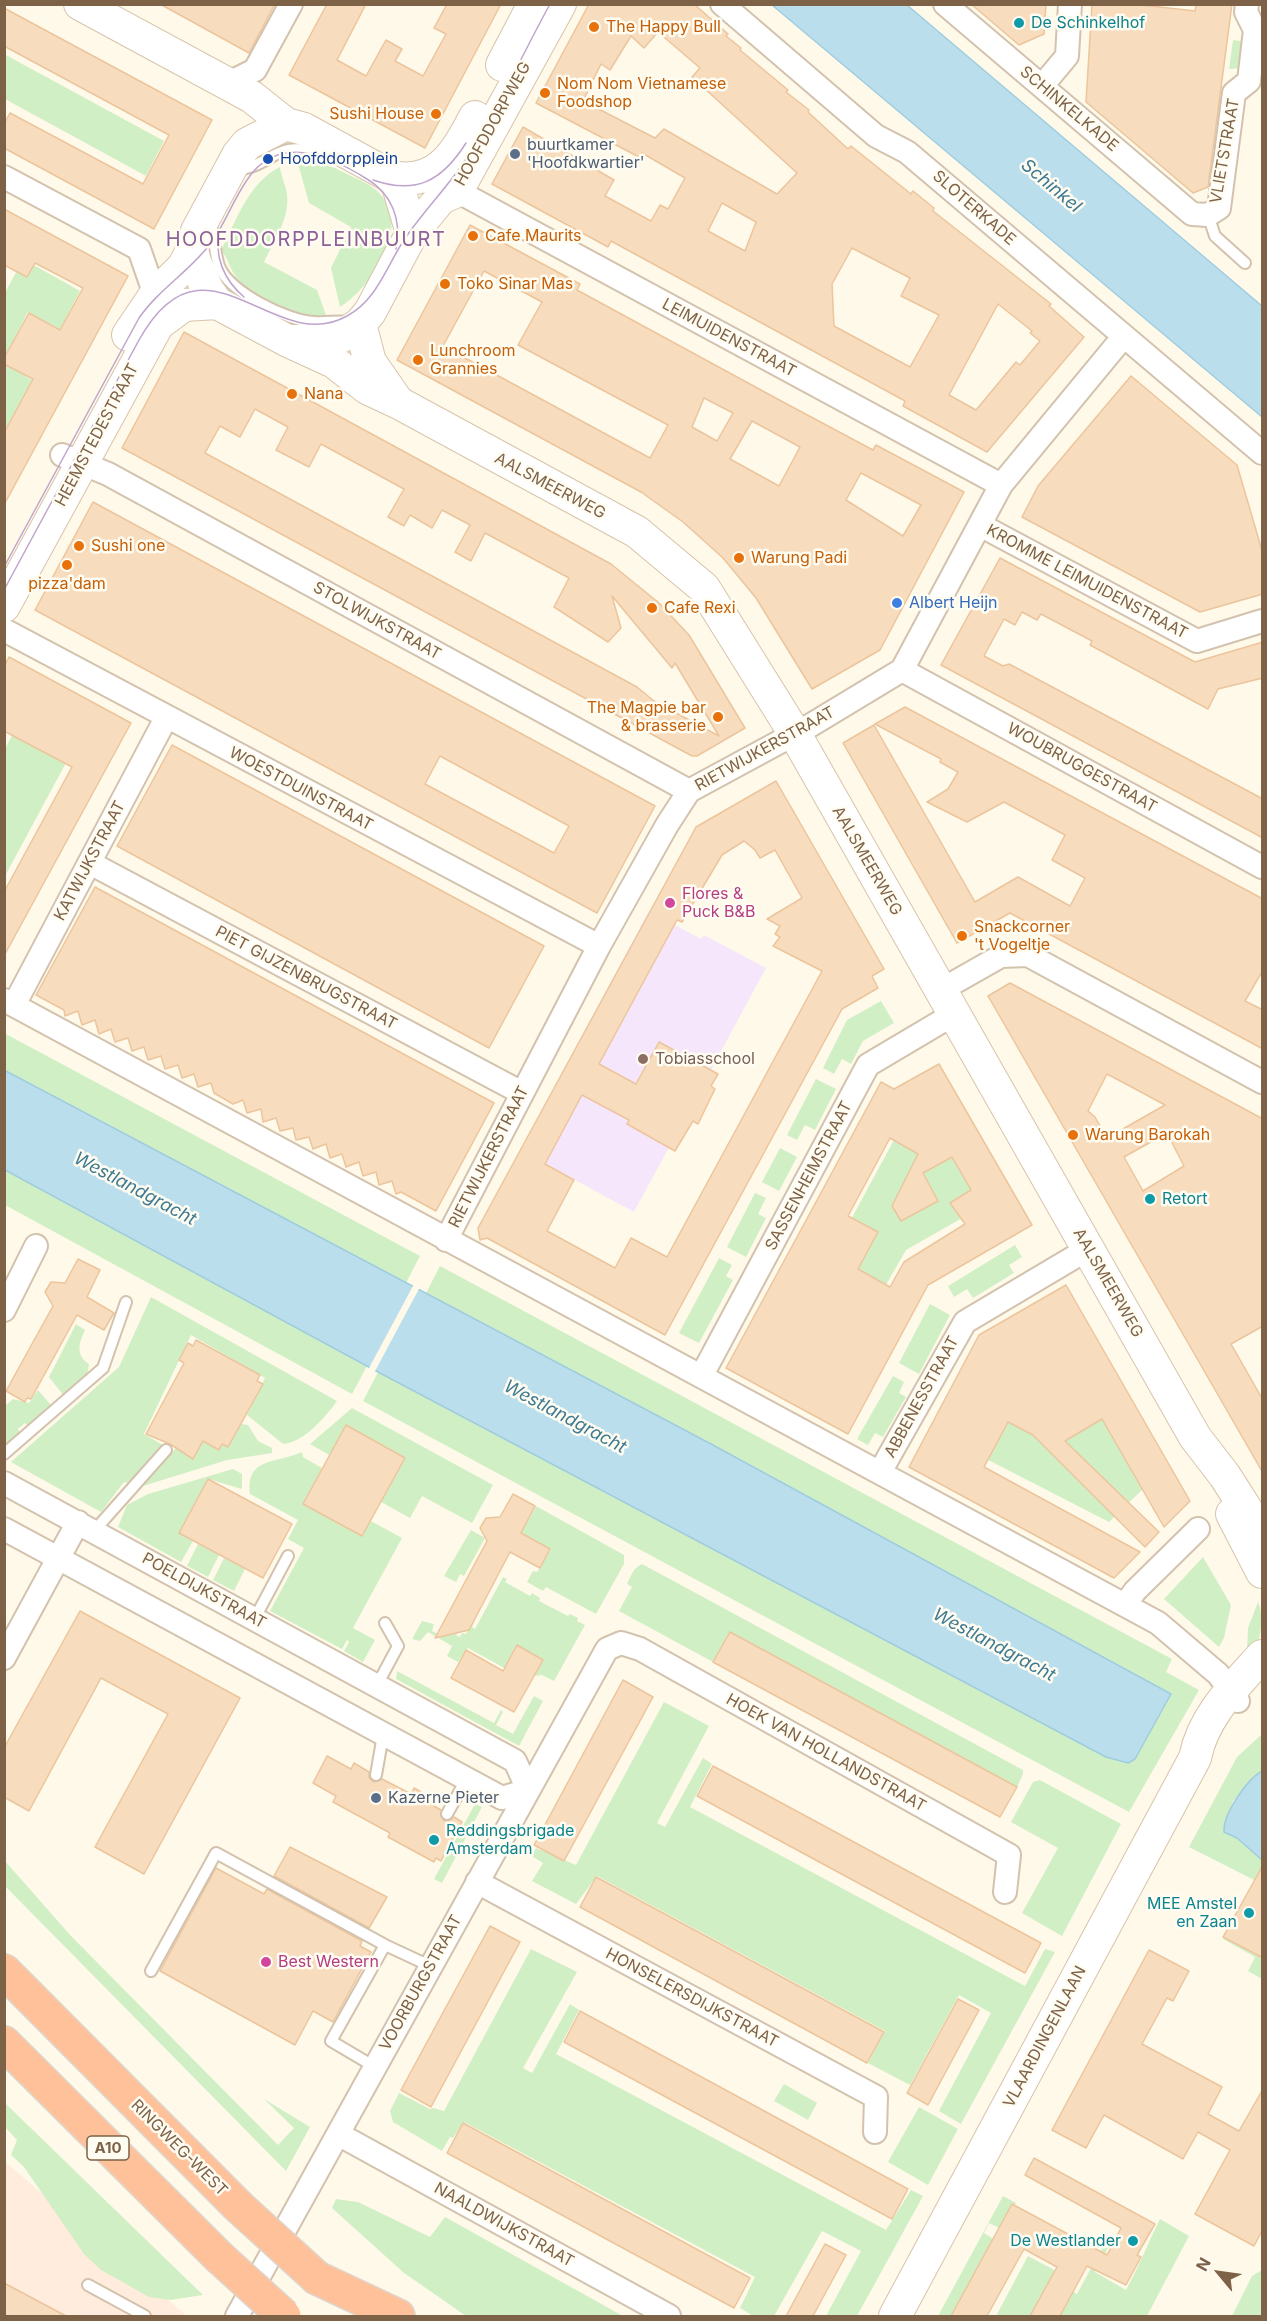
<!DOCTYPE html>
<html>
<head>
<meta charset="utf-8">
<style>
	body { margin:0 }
	#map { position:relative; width:1267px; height:2321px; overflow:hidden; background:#fff9ea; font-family:Inter,sans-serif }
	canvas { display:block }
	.frame { position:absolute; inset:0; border:6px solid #7e6248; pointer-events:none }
	.north { position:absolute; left:1189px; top:2243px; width:60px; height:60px; -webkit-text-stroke:4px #fffcf2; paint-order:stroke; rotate:299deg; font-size:16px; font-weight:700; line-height:24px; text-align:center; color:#7e6248 }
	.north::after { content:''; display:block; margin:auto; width:21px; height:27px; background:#7e6248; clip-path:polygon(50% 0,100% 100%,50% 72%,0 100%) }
</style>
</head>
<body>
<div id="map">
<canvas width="1267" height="2321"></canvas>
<div class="frame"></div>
<div class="north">N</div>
</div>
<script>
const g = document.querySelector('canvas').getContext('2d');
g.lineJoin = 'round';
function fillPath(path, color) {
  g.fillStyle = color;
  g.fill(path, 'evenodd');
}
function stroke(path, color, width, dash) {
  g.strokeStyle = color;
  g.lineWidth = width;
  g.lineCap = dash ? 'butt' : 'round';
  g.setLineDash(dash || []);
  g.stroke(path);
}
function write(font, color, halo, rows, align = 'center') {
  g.font = font + ' Inter,sans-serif';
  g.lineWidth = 5;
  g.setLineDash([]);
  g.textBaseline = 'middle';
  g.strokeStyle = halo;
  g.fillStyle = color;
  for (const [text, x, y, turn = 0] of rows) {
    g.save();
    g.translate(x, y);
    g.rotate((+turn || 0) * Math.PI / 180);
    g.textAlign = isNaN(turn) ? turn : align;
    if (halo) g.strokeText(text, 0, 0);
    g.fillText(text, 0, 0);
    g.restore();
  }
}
const commercial = new Path2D(`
	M5,2162L187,2316H5Z`);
const education = new Path2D(`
	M649,911L701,939L704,935L766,968L634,1212L520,1150Z`);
const green = new Path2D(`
	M1233,40L1248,42L1243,68L1229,69Z
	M4,54L164,141L146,176L5,99Z
	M297,160C316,160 332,166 349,175C360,180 372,185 380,194C412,228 371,288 340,307L331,268L351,227L309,203Z
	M280,167C281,177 286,185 287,195C290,218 274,241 264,262L317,290L326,315C319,315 310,317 303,315C288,313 247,290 237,278C229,269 229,259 221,250C236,221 249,182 280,167Z
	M23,259L80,291L60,329L28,312L5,356V293Z
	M5,364L32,380L5,430Z
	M26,708L81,735L5,876V749Z
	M881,1001L894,1023L863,1041L851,1064L842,1059L834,1074L823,1068L847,1020Z
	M4,1033L420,1256L406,1283L5,1070Z
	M816,1079L836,1089L815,1130L805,1125L797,1140L787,1135Z
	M921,1104L985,1205L906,1250L834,1375L782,1347L908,1114Z
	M780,1148L797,1157L779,1191L762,1182Z
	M4,1170L367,1366L352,1394L5,1205Z
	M755,1193L766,1198L758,1214L766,1218L746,1257L727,1247Z
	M1015,1245L1022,1257L1009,1265L1014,1273L973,1298L967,1289L954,1297L948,1286Z
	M719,1258L732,1265L726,1276L733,1280L699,1343L679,1333Z
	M440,1266L1172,1659L1166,1672L1199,1690L1129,1812L363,1401L378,1372L1106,1757L1128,1763L1135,1759L1171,1694L711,1444L426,1293Z
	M151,1297L337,1401C326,1417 303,1443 283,1444L247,1415L265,1378L191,1335L144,1434L163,1445L129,1483L124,1482L101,1512L11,1462L119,1367Z
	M930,1304L950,1315L919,1374L899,1363Z
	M76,1324L85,1330C79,1343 75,1355 89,1364L87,1376L64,1396L49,1377Z
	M1053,1334L1145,1487L1109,1522L963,1447Z
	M893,1376L904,1382L899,1393L906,1397L883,1437L875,1433L868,1445L857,1439Z
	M38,1390L51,1405L29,1427L25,1423L18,1429L20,1434L5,1447V1406L13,1399L29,1403Z
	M352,1408L493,1485L472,1523L422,1496L410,1518L381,1502L405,1458L346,1426L329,1455L310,1444Z
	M241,1424L248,1425L258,1441L272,1448V1453L227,1460L143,1486L175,1449L203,1441Z
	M302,1452L303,1457L322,1468L303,1504L362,1536L371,1521L402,1538L353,1628L375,1640L363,1662L344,1651L349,1642L347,1640L342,1649L270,1611L304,1548L288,1539L298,1520L250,1494C246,1457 275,1464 302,1452Z
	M233,1469L242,1474V1489L208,1479L193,1541L181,1562L118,1527L127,1505L148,1494Z
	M536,1506L624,1555V1564L596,1614L546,1587L543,1591L527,1582L533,1571L537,1572L551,1549L521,1533Z
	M471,1530L485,1538L464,1576L460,1574L456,1582L444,1576Z
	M198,1544L219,1555L208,1577L187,1566Z
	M1203,1557L1231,1605L1224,1638L1219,1647L1164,1599Z
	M224,1558L245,1569L234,1591L213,1580Z
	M642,1564L1023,1770V1774L1017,1787L730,1632L713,1662L619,1611L632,1587L627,1584C630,1577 634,1567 642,1564Z
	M503,1577L507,1579L505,1582L530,1596L532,1593L540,1598L539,1601L568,1616L570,1614L578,1618L577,1621L585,1625L554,1681L542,1675L534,1676L543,1660L517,1646L506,1669L468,1648L458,1662L447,1656L452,1646L428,1632L420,1641L412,1639L422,1621L434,1624L432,1631L442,1636L458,1631L456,1635L460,1637L462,1633L466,1634L477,1614L472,1627L475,1629Z
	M1258,1602C1264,1615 1261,1632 1257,1647L1247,1650L1248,1628Z
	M397,1671L494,1723L501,1710L503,1712L496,1725L513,1734L534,1696L543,1701L519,1746L396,1679Z
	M664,1702L709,1726L657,1823L665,1827L703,1758L712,1764L690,1807L1025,1986L1045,1949L1055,1952L961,2124L939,2111L991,2013L959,1995L910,2085L868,2063L885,2031L597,1876L576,1904L532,1881L543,1863L532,1856L536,1848L576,1865Z
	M1262,1734V1771L1233,1801L1224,1832L1237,1838L1262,1860V1979L1248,1971L1255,1957L1223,1939L1256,1881L1189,1847L1237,1757Z
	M1040,1780L1121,1824L1062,1936L1022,1913L1058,1848L1011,1822L1033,1782Z
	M475,1804L482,1807L442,1883L434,1879Z
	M5,1861L71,1936L278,2145L294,2128L264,2099L310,2127L286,2171L5,1886Z
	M531,1949L577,1972L523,2068L532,2073L570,2004L579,2010L556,2054L886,2230L911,2190L923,2196L857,2316H826L861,2251L822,2231L774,2316H753L740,2308L755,2277L464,2122L453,2138L450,2137L442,2151L393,2122L390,2111L399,2093L430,2109L433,2108L444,2111Z
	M784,2084L817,2103L808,2120L774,2101Z
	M5,2103L203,2295L170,2300L149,2297L101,2270L84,2254L24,2167L11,2155L17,2140L5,2127Z
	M919,2107L958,2129L928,2185L888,2162Z
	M1003,2196L1016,2203L1001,2229L989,2223L984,2233L995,2240L953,2316H938Z
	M336,2199L358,2202L430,2237L445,2217L623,2316H466L404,2273L332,2208Z
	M1160,2219L1189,2236L1147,2316H996L1028,2256L1058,2272L1053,2281L1077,2294L1103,2246L1108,2248L1095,2272L1126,2290C1139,2266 1148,2243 1160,2219Z
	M1262,2270V2316H1232L1252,2276Z`);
const water = new Path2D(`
	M772,5H907L1262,306V417Z
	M4,1070L711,1444L1171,1694L1135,1759L1128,1763L1106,1757L378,1372L5,1170Z
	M1262,1771V1860L1237,1838L1224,1832C1223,1814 1247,1779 1262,1771Z`);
const pier = new Path2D(`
	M414,1284L420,1287L374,1373L368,1370Z`);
const building = new Path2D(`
	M160,4H275L249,53Z
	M327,4H366L337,60L366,76L386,40L402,49L395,61L423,76L446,34L434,28L447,4H501L425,148L289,75Z
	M589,4H694L728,34L726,36L741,48L740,50L788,90L786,92L809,110L808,112L848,149L851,146L911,194L913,191L934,208L933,211L1051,304L1049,306L1084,337L987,452L903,406L905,401L611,241L608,247L492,184L523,127L614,180L605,196L651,221L660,205L668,209L685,178L642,153L639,157L536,103ZM658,32L700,68L692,77L797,173L777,194L664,129L655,138L583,101L601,64L610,70L631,36L644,48ZM722,203L756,222L745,251L708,231ZM852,248L910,278L901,296L939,315L910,367L834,326L832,284ZM998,304L1032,331L1030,333L1040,341L1020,365L1016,362L976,410L949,395Z
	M971,4H1046L1044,34L1019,45Z
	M1092,4H1133L1195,11L1196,6L1201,4H1232L1208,187L1193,193L1086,102Z
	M4,8L212,120L154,229L4,148V124L10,113L143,184L169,135L4,46Z
	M4,209L128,276L4,505V433L33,379L4,364V358L29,313L60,330L83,288L35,263L27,277L4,265Z
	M470,225L580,284L577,290L783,402L873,450L876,445L964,492L880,650L812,689L756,598L723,558L683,522L641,492L397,360ZM484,271L542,302L518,345L668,425L650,458L443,346ZM704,398L733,413L717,441L692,427ZM752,421L800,447L779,486L730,459ZM861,473L921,505L903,536L846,500Z
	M184,332L611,564L659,603L689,635L745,728L697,756H692L122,448ZM255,409L288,427L276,450L309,467L321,444L404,489L388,517L404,526L410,515L432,528L442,510L470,525L455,552L471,561L485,533L569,578L554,607L608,642L621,628L612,596L672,668L675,663L719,736L654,701L637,687L205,453L220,426L240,437Z
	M1131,376L1237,465L1263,554V594L1200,612L1022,517L1038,486Z
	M93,502L655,806L597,913L35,610ZM440,756L569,826L554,853L425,784Z
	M1000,558L1195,662L1263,642V678L1218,689L1208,709L1090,645L1092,641L1041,614L1037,620L1022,612L1015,625L1004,619L984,656L1003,666L1009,664L1263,799V838L941,665Z
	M9,657L131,723L4,956V892L72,767L4,731V666Z
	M905,707L1263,899V970L1245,1001L1263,1010V1049L1010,913L957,943L843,743L874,725L975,902L1018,877L1070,906L1085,878L1052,860L1065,835L1004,802L967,822L927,802L948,789L958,772L940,762L941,759L875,724Z
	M172,745L544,946L489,1048L117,846Z
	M776,781L884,969L872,976L878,988L842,1009L665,1335L487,1238L480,1240L478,1228L696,827ZM744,841L755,850L760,858L775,850L802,898L767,919L780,926L775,934L780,937L773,946L822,971L667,1257L631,1238L615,1268L547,1231L574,1180L545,1164L582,1095L629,1120L627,1124L675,1151L693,1121L698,1124L715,1089L711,1086L718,1074L659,1042L636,1084L599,1064L677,920L682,922L722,855Z
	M95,887L494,1103L436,1211L401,1192L396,1194L392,1181L379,1185L376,1172L363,1176L359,1162L346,1167L342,1154L330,1158L326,1144L313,1149L309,1137L296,1140L293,1128L280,1131L276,1118L263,1122L261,1109L247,1113L243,1100L233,1104L214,1093L211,1083L198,1087L194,1074L182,1078L178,1065L165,1069L161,1056L148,1060L144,1047L132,1051L128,1038L115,1042L111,1029L99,1034L95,1020L82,1025L78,1011L65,1016L64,1010L36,995Z
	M1010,983L1263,1119V1326L1231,1344L1263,1400V1473L988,996ZM1107,1074L1126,1084L1165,1105L1107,1138L1095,1117L1088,1111ZM1167,1133L1184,1166L1143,1191L1124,1157Z
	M939,1064L1032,1225L928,1285L848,1434L726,1368L881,1082L894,1089ZM890,1138L918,1154L892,1206L901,1221L938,1201L923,1173L952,1157L971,1190L950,1203L965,1224L904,1262L890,1287L858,1269L878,1232L848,1216Z
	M78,1259L100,1270L87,1297L114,1313L104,1330L77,1315L31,1399L27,1398L25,1402L6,1391L53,1306L45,1292L51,1282L65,1283Z
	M1066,1285L1190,1501L1164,1527L1102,1419L1065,1441L1159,1532L1145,1547L1033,1435L1008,1422L984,1467L1140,1552L1114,1578L909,1467L979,1335Z
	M196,1340L260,1375L257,1381L263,1384L228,1447L222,1444L219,1450L203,1441L193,1459L170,1444L146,1434L184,1363L179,1360L188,1343L193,1346Z
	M346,1425L405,1458L362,1536L303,1504Z
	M208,1479L292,1524L263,1578L179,1533Z
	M513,1494L535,1506L521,1533L550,1549L540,1568L510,1552L469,1630L435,1638L487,1541L480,1528L486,1518L500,1517Z
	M80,1611L240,1698L144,1874L95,1847L168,1714L101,1678L29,1811L4,1797V1748Z
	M730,1632L1017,1787L1000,1817L713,1662Z
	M517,1645L543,1660L514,1712L451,1678L466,1650L503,1671Z
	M623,1680L653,1697L564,1861L534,1845Z
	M327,1756L351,1769L354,1763L369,1772V1778L374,1782L382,1779L411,1794L414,1788L437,1801L434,1806L441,1810L443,1820L448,1821L454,1817L462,1822L441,1861L436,1858L434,1862L388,1837L390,1833L333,1802L336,1796L313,1783Z
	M713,1766L1041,1943L1025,1973L697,1796Z
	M290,1847L387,1897L369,1928L274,1876Z
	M1263,1865V1958L1223,1937Z
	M216,1868L264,1894L267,1889L362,1941L360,1946L371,1952L333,2022L313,2011L295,2045L160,1971Z
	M596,1877L884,2032L867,2063L580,1907Z
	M490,1926L520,1942L431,2107L401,2090Z
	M1149,1950L1189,1971L1173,2001L1167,1998L1142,2044L1222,2087L1208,2114L1239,2131L1263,2089V2229L1254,2246L1195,2214L1230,2150L1198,2132L1183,2159L1104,2115L1086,2148L1052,2130Z
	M958,1999L979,2010L928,2105L907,2093Z
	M580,2011L908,2189L892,2219L564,2042Z
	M463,2123L750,2278L734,2308L447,2153Z
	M1034,2158L1155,2224L1137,2255L1141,2257L1126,2285L1087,2266L1060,2316H1030L1057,2267L1024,2249L987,2316H951L1012,2204L1107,2255L1121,2228L1025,2175Z
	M825,2244L846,2255L813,2316H786Z
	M4,2283L66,2316H4Z`);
const lane = new Path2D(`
	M235,170C273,167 273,139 321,153
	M1208,215L1215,236L1245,263
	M210,221C215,236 214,251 219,266C229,292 287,321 314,322C327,323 337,320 351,322
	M4,1454L103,1368L126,1302
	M94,1531L166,1450
	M255,1618L288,1556
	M376,1687L398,1646L385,1623
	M376,1775L383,1735
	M447,1814L466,1780
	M385,1945L430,1966
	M151,1971L216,1853L385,1945L331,2041L375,2067
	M88,2285L145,2316`);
const street = new Path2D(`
	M722,4L876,136L907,152L1262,453
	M945,4L1192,214L1208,215L1219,208L1234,93L1249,81L1255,30L1246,12L1247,4
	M227,84L255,70L291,4
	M1042,86L1067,56L1070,4
	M4,177L139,249L155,295
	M457,191L1001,485
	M62,455L108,474L689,791
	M980,525L1197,641L1262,621
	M4,630L599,946
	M902,670L1262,867
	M90,863L522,1093
	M941,990L1001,956L1028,955L1262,1082
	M4,1000L1158,1623L1218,1674L1238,1701
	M14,1005L166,718
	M446,1240L599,946L667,825L689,791L811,725L902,670L1001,485L1124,336
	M4,1310L36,1246
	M702,1375L868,1065L954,1014
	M880,1472L965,1322L1088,1249
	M4,1483L515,1761L528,1790
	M4,1529L502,1798L528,1790
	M1125,1605L1135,1591L1198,1529
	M4,1658L78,1522
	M477,1882L876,2097L875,2132
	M338,2134L669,2316
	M237,2316L607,1649L621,1643L640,1649L1009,1855L1005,1892`);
const secondary = new Path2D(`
	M80,4L252,97L286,124
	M502,65L534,4
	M392,177C438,186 456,153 475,117
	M412,233L398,186L392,177L304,129L286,124L247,144L238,155L197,231L192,250L195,262L207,289L217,303L288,341H327L340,337L360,324L370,312L412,233L441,198L457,191L560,4
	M360,324L370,362L395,398
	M128,335L155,295L184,266L192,250
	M288,341L334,362L367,388L399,403L637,532L704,588L795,734L1195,1437L1225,1476L1262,1534
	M4,606L158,324L184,305L217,303
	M1232,1514L1262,1572
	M895,2316L1195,1758C1203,1716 1235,1686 1262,1656`);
const highway = new Path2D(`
	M4,1971L238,2206
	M4,2043L219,2257
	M317,2278L398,2316`);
const tram = new Path2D(`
	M373,180C416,195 442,181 466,143
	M221,230C212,255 225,281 244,297
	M4,567L139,318C159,289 190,271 211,243C225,224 233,200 247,180C278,133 329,155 367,179C392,194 402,220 396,249
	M4,590L139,340C205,221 273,358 347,316C377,300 386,267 404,240C421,214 444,191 462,165C495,115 521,57 550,4`);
const highwayBridge = new Path2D(`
	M238,2206L317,2278
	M219,2257L284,2316`);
const markers = [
	[1019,23,6,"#0f9aa8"],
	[594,27,6,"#e8710a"],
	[545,93,6,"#e8710a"],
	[436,114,6,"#e8710a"],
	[515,154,6,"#5c6f8a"],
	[268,159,6,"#1a4fb4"],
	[473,236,6,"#e8710a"],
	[445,284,6,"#e8710a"],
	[418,360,6,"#e8710a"],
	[292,394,6,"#e8710a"],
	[79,546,6,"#e8710a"],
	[739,558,6,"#e8710a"],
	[67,565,6,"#e8710a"],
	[897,603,6,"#3f7fe0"],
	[652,608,6,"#e8710a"],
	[718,717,6,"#e8710a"],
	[670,903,6,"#d1479c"],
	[962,936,6,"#e8710a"],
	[643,1059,6,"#8d6e63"],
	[1073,1135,6,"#e8710a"],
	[1150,1199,6,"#0f9aa8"],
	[376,1798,6,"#5c6f8a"],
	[434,1840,6,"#0f9aa8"],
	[1249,1913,6,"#0f9aa8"],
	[266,1962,6,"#d1479c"],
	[1133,2241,6,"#0f9aa8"]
];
const shields = [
	[108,2148,42]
];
const shieldNames = [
	["A10",108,2148]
];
const cultureNames = [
	["De Schinkelhof",1031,23],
	["Retort",1162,1199],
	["Reddingsbrigade",446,1831],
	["Amsterdam",446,1849],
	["MEE Amstel",1237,1904,"right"],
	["en Zaan",1237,1922,"right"],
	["De Westlander",1121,2241,"right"]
];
const foodNames = [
	["The Happy Bull",606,27],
	["Nom Nom Vietnamese",557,84],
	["Foodshop",557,102],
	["Sushi House",424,114,"right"],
	["Cafe Maurits",485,236],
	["Toko Sinar Mas",457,284],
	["Lunchroom",430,351],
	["Grannies",430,369],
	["Nana",304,394],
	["Sushi one",91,546],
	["Warung Padi",751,558],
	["pizza'dam",67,584,"center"],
	["Cafe Rexi",664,608],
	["The Magpie bar",706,708,"right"],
	["& brasserie",706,726,"right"],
	["Snackcorner",974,927],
	["'t Vogeltje",974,945],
	["Warung Barokah",1085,1135]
];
const streetNames = [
	["SCHINKELKADE",1069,109,40],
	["HOOFDDORPWEG",493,124,-61],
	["VLIETSTRAAT",1225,151,-80],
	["SLOTERKADE",974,208,41],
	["LEIMUIDENSTRAAT",729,338,28],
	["HEEMSTEDESTRAAT",97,435,-62],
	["AALSMEERWEG",550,486,28],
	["KROMME LEIMUIDENSTRAAT",1087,582,28],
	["STOLWIJKSTRAAT",377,621,29],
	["RIETWIJKERSTRAAT",765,749,-29],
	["WOUBRUGGESTRAAT",1082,768,29],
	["WOESTDUINSTRAAT",301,789,28],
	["KATWIJKSTRAAT",90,861,-62],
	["AALSMEERWEG",867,861,60],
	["PIET GIJZENBRUGSTRAAT",306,978,28],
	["RIETWIJKERSTRAAT",489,1157,-63],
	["SASSENHEIMSTRAAT",809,1176,-62],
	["AALSMEERWEG",1108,1283,60],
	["ABBENESSTRAAT",922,1397,-61],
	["POELDIJKSTRAAT",204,1591,29],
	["HOEK VAN HOLLANDSTRAAT",826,1753,29],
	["VOORBURGSTRAAT",421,1983,-61],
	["HONSELERSDIJKSTRAAT",692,1998,28],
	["VLAARDINGENLAAN",1045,2037,-62],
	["RINGWEG-WEST",179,2148,45],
	["NAALDWIJKSTRAAT",504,2225,29]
];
const serviceNames = [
	["buurtkamer",527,145],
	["'Hoofdkwartier'",527,163],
	["Kazerne Pieter",388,1798]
];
const transitNames = [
	["Hoofddorpplein",280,159]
];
const shopNames = [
	["Albert Heijn",909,603]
];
const hotelNames = [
	["Flores &",682,894],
	["Puck B&B",682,912],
	["Best Western",278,1962]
];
const educationNames = [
	["Tobiasschool",655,1059]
];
const waterNames = [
	["Schinkel",1051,186,40],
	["Westlandgracht",135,1189,28],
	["Westlandgracht",565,1417,28],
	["Westlandgracht",994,1645,28]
];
const quarterNames = [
	["HOOFDDORPPLEINBUURT",306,240]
];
fillPath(commercial, '#ffecdd');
fillPath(education, '#f6e6fc');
fillPath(green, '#d1efc5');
fillPath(water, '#bbdeec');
stroke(water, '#9fcddf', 1.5);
fillPath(pier, '#fff9ea');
fillPath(building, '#f7dcbe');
stroke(building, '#ecc59c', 1.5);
stroke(lane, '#d3c2ad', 14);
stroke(street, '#d3c2ad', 26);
stroke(secondary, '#d7c4aa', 34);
stroke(highway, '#ddd6cf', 36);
stroke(lane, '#fff', 10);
stroke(street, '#fff', 22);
stroke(secondary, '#fff', 32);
stroke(highway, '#ffc19a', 33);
stroke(tram, '#bfa4cc', 1.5);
stroke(highwayBridge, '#ddd6cf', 36, []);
stroke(highwayBridge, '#ffc19a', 33);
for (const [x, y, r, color] of markers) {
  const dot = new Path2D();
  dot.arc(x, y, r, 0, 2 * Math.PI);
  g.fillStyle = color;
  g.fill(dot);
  stroke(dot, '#fffcf2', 2);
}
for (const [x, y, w] of shields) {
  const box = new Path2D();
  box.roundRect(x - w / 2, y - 12, w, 24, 4.5);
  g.fillStyle = '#fffcf2';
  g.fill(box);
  stroke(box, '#7e6248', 1.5);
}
write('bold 15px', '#7e6248', null, shieldNames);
write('16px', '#0d838f', '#fffcf2', cultureNames, 'left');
write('16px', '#c56008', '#fffcf2', foodNames, 'left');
write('16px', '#7e6248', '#fffcf2', streetNames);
write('16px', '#4e5e75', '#fffcf2', serviceNames, 'left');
write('16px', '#164399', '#fffcf2', transitNames, 'left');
write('16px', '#366cbe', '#fffcf2', shopNames, 'left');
write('16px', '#b23c85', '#fffcf2', hotelNames, 'left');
write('16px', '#785e54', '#fffcf2', educationNames, 'left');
write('italic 18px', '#3f7a93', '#fffcf2', waterNames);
g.letterSpacing = '1.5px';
write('20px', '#8d6199', '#fffcf2', quarterNames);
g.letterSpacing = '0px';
</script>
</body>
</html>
